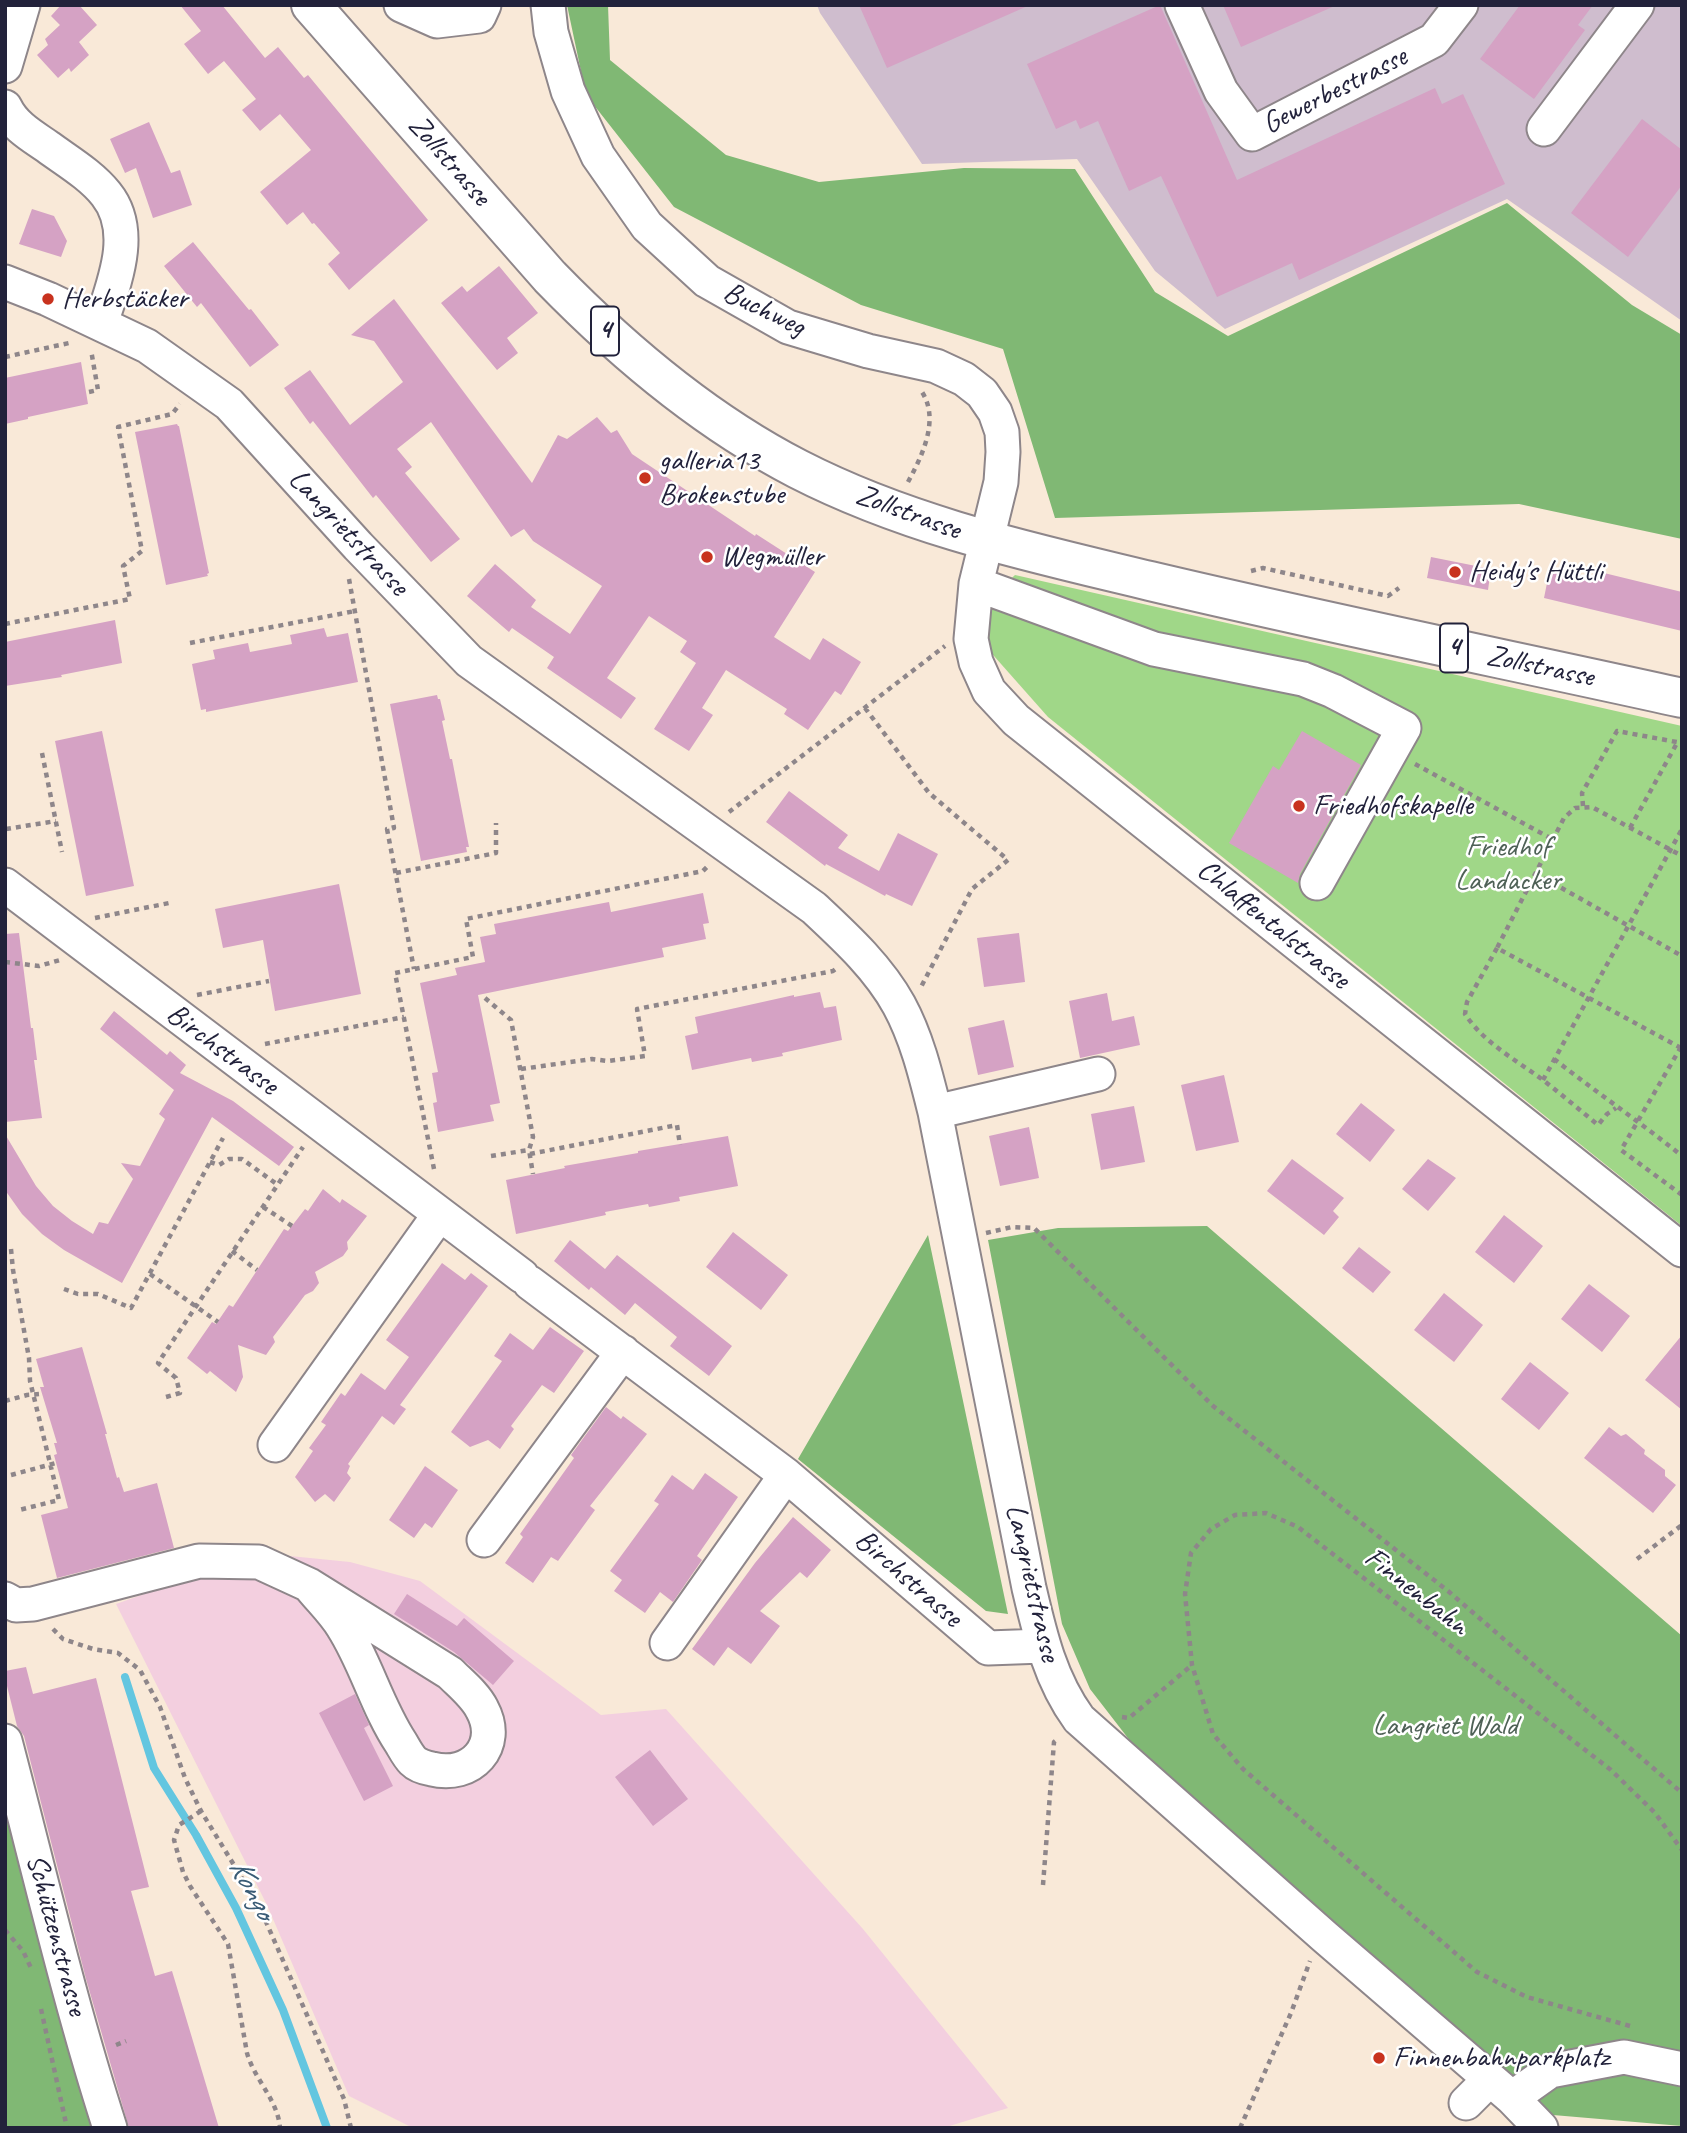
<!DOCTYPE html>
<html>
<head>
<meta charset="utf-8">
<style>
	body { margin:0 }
	#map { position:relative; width:1687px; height:2133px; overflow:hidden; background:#f9e9d8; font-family:Caveat,sans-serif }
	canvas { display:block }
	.frame { position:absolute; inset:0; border:7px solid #22223b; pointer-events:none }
</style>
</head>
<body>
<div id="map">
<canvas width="1687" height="2133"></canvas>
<div class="frame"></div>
</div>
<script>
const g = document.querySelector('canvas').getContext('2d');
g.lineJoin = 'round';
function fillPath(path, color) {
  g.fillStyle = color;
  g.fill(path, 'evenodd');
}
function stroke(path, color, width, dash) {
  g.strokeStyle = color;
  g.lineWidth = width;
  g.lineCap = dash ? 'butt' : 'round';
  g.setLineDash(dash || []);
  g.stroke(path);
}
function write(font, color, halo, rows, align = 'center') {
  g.font = font + ' Caveat,sans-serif';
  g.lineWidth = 5;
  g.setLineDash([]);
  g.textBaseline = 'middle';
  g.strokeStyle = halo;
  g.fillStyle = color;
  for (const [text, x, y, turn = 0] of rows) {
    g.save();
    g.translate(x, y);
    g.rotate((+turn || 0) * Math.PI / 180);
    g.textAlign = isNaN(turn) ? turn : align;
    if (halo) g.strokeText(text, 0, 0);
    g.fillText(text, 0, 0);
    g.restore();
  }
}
const built = new Path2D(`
	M260,1553L350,1562L420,1581L601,1715L666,1709L863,1929L1008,2108L943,2128H413L349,2096L267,1905L116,1604Z`);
const industrial = new Path2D(`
	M817,5H1682V321L1507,199L1225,329L1155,271L1077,159L922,164L820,13Z`);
const green = new Path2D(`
	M1015,575L1682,726V1226L1048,717L986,647L990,599Z`);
const forest = new Path2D(`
	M567,5H608L610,60L726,155L819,182L964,168L1075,169L1155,292L1228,336L1507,203L1632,305L1682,335V539L1519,504L1055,518L1003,349L861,305L674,207L586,95Z
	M1207,1226L1682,1636V2126L1553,2115L1148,1764L1090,1689L1062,1624L988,1240L1058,1228Z
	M928,1235L1008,1614L986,1611L798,1459Z
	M5,1793L30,1909L97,2128H5Z`);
const stream = new Path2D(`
	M125,1677L154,1768L196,1835L236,1908L283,2010L327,2128`);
const building = new Path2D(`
	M61,5H79L97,25L79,42L89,55L71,72L69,68L58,78L37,55L48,45L45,39L60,25L51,16Z
	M180,5H222L265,58L278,47L304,78L308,75L428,220L349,290L328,264L340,253L314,223L312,224L303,212L287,225L260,192L311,150L280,114L260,131L242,110L256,99L224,61L208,74L184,44L201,31Z
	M859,5H1030L887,68Z
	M1160,5L1237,180L1435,88L1442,104L1463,94L1505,184L1299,280L1292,263L1217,297L1161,176L1129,191L1098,121L1080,129L1076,120L1056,129L1027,64Z
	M1223,5H1337L1241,47Z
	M1520,5H1593L1578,25L1585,30L1534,99L1480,59Z
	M1642,119L1682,150V185L1628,257L1571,213Z
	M149,122L171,173L180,170L192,205L153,218L136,168L125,173L110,139Z
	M32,209L54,216L67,241L61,257L19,244Z
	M193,242L249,310L251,309L279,345L250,367L201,303L197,307L164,266Z
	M499,266L538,313L507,338L518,353L497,370L441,303L462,286L467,292Z
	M394,299L532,483L558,435L567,439L597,417L611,433L617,430L632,454L755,536L756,534L815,572L774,637L810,660L823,638L861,662L841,695L835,691L808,730L784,714L787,709L726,670L702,708L713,715L689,751L654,729L696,663L680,652L687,641L649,616L607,678L636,698L621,719L547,668L554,657L512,628L509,632L467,596L495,564L536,600L531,607L570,634L602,586L533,541L524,529L511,537L431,422L397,449L412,467L405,473L460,539L431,562L376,495L373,498L313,421L310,424L284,388L310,370L350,425L403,382L374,341L351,335Z
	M81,362L88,404L28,417V419L5,424V378Z
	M177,424L178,426H179L209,573L207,574L208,576L166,585L135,432Z
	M1431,557L1491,569L1488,590L1427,578Z
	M1550,568L1603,581L1604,573L1682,592V631L1544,598Z
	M115,620L122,663L61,675L62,677L5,686V642Z
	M324,628L327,637L348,633L358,682L206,712V709L201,710L192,664L215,659L213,650L248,643L250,652L292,644L290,635Z
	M437,695L438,699H440L445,720L442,721L450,759H452L469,847H466L467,852L421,861L390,704Z
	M102,731L134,886L86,896L55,741Z
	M1302,731L1361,765L1300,874L1298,883L1229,843L1273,766L1279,770Z
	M789,791L848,835L838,848L879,871L898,833L938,854L912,906L886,894L885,896L826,864L825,866L766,822Z
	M339,884L361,994L275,1011L263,940L223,948L215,909Z
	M703,893L709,923L703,924L706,939L662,948L664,957L478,995L500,1103L490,1105L494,1121L438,1132L433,1103L437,1102L432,1073L438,1072L420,983L457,975L455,968L485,962L480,937L496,934L494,924L609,902L611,912Z
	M19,933L31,1028H33L37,1060H34L42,1118L5,1122V934Z
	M1019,933L1025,982L984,987L977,938Z
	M820,992L824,1008L836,1006L842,1040L782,1053L783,1056L752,1062L751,1058L692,1070L685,1036L698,1033L695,1017L794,995V997Z
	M1107,993L1112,1021L1134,1016L1140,1045L1080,1058L1069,1001Z
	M114,1011L167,1055L170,1051L186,1065L180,1073L233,1101L294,1147L279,1166L212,1117L122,1283L64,1250L42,1234L22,1214L5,1190V1134L36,1186L53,1206L72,1221L93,1234L99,1222L108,1224L133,1179L121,1163L140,1166L165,1119L159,1114L174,1090L100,1029Z
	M1004,1020L1014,1067L978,1075L968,1028Z
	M1224,1075L1239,1142L1196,1151L1181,1085Z
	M1361,1103L1395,1130L1370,1162L1336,1134Z
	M1134,1106L1145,1162L1101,1170L1091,1114Z
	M1029,1127L1039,1178L1000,1186L989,1136Z
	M728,1136L738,1186L679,1197L680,1201L649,1207L648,1204L605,1212L606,1215L516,1234L506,1180L565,1168L564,1166L638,1153V1151Z
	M1292,1159L1344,1198L1333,1211L1339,1217L1324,1235L1267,1191Z
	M1428,1159L1456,1178L1428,1211L1402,1189Z
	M323,1189L340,1203L342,1199L367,1216L347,1242L348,1249L343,1256L315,1272L319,1283L313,1291L305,1295L273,1337L275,1342L266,1355L238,1345L243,1377L236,1392L210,1371L207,1374L187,1358L212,1322L216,1324L229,1305L233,1307L284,1229L288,1231L305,1209L308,1211Z
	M1504,1215L1543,1246L1514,1283L1475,1252Z
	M733,1232L788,1275L761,1310L706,1267Z
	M570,1240L605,1269L617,1255L732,1346L709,1376L670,1346L677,1337L635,1303L625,1315L591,1287L589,1290L554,1261Z
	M1359,1247L1391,1272L1373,1293L1342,1268Z
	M442,1263L465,1280L471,1273L488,1286L400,1405L406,1409L394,1425L382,1416L348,1464L350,1466L347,1473L351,1478L334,1502L325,1494L315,1502L295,1477L313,1451L309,1448L326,1425L321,1422L341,1393L345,1396L361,1373L385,1390L409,1357L386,1340Z
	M1589,1284L1630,1316L1602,1352L1561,1319Z
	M1444,1293L1483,1325L1454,1362L1414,1330Z
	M550,1327L584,1351L554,1393L542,1385L511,1426L514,1429L500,1449L488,1440L470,1447L451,1432L502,1361L494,1356L510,1333L533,1350Z
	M1682,1335V1410L1645,1380Z
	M82,1347L107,1434H105L117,1478L119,1477L124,1492L157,1483L174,1548L57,1578L41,1515L68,1508L54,1455L57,1454L54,1443H57L40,1387H44L36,1359Z
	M1530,1362L1569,1393L1539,1430L1501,1399Z
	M606,1407L621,1419L623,1416L647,1434L590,1506L595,1510L558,1561L551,1557L533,1583L505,1563L523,1537L520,1534L574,1458L571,1455Z
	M1609,1427L1621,1436L1626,1434L1645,1450L1644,1454L1665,1470V1476L1676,1485L1653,1513L1584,1458Z
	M425,1466L458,1490L432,1528L425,1523L414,1538L389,1520Z
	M705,1473L738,1497L697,1556L702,1560L673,1602L660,1592L645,1613L614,1591L622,1580L610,1571L659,1504L654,1501L672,1475L693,1490Z
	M793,1517L831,1550L807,1578L800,1572L760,1611L780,1626L751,1664L728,1647L714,1666L692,1649L755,1563Z
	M407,1594L457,1626L464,1618L514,1661L493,1685L454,1652L394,1614Z
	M26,1667L33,1694L96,1678L149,1887L131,1891L155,1976L172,1971L219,2128H129L86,1979L24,1736L17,1726L5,1678V1671Z
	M355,1694L369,1725L364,1728L393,1786L364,1801L319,1713Z
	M650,1750L688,1799L653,1826L615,1777Z`);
const path = new Path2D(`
	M5,357L69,343
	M89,392L98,390L91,350
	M908,482C922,456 940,420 922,392
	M1251,571L1263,568L1388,596L1399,588
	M349,579L394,828L387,829L414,969
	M5,624L130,599L123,566L142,551L118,427L172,414L180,404
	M190,643L355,611
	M865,708L929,793L1008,860L972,889L921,987
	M42,753L62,852
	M1415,764L1552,839
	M1583,806L1582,793L1617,731L1682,743
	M729,812L945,646
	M1630,828L1677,743
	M6,829L56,821
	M396,873L496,853V823
	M1535,873L1682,956
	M95,918L169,903
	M1497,948L1467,1002L1465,1014C1484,1043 1516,1060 1543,1080C1562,1095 1580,1110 1598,1125L1607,1114L1616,1108
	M5,962L39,966L60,960
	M197,995L269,981
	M485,998L511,1020L533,1137L529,1150L533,1174
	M265,1044L404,1017
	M1681,1047L1621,1150L1682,1195
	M1681,1048L1497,948L1564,818L1575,808L1592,807L1682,856
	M1554,1059C1596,1092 1640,1122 1682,1156
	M521,1069L592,1059L608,1061L645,1056L637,1009L833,971L837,968
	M1543,1080L1682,829
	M530,1154L677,1125L680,1145
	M491,1156L529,1150
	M210,1162L219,1165L229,1159H242L278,1185
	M434,1169L395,973L473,957L466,919L703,871L708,866
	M263,1207L292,1226
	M986,1233L1012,1227L1034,1228L1213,1406L1448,1591L1682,1793
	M11,1249L13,1270L29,1358L30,1381L59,1500L19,1510
	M232,1251L257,1270
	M150,1274L218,1322
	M64,1289L78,1294H98L131,1308L223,1138
	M166,1397L180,1393L176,1378L158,1363L303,1147
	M5,1401L27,1395L39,1394
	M11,1475L56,1463
	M1637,1559L1682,1525
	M53,1629L63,1639L93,1649L118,1653L140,1670L160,1707L185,1778L201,1811L259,1906L344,2099L351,2128
	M1122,1717L1129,1718L1192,1665
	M201,1811L179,1825L174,1840L183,1872L190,1886L228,1944L247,2053C254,2079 278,2100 280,2128
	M1043,1885L1054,1742L1059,1738
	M5,1930L23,1951L32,1970
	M41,2009L67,2128
	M1630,2026L1527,1997L1477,1972L1243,1769L1213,1734L1192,1665L1185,1594L1191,1553L1211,1529L1235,1515L1266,1513L1298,1527L1611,1770L1655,1813L1682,1850
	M116,2045L126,2041
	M1240,2128L1291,2013L1310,1961`);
const minor = new Path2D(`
	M401,5L437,21L479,16L484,5
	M548,5L551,32L568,91L598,156L647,226L707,281L788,327L868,351L936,366L964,379L982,393L995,412L1002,432L1003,452L1001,482L976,584L971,639L976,662L989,691L1016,720L1682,1250
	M1182,5L1221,91L1252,134L1434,40L1461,5
	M5,66L23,5
	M5,107C14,126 32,136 48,147C67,161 91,175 106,194C136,231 114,283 101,323
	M1544,129L1637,5
	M5,282L48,299L147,346L229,404L358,546L469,661L814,908C845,937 878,967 899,1005C917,1038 926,1076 935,1112L1029,1588C1040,1635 1050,1679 1079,1719L1325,1937L1512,2098L1541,2128
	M976,584L1154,649L1303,679L1333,691L1404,728L1317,883
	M5,885L522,1276
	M935,1112L1098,1074
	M530,1283L786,1475L988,1648L1043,1646
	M275,1445L439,1215
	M484,1540L623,1352
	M5,1599L16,1605L33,1604L199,1561L259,1562L309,1585L450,1673C461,1684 475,1695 482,1709C502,1746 471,1779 432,1769C426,1768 417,1765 413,1761C408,1756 404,1748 401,1743C377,1707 366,1663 343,1627C334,1612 320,1599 309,1585
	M667,1643L786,1475
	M5,1741C39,1870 69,2001 110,2128
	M1512,2098L1550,2071L1624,2057L1682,2069
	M1466,2103L1490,2079`);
const major = new Path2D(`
	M311,5L550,277C623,352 705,421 798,469C909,526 1030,552 1150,581C1327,623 1505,659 1682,698`);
const markers = [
	[48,299,7,"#c8321e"],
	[645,478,7,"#c8321e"],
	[707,557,7,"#c8321e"],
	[1455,572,7,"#c8321e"],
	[1299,806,7,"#c8321e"],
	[1379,2058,7,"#c8321e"]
];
const shields = [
	[605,331,28],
	[1454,648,28]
];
const shieldNames = [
	["4",605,331],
	["4",1454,648]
];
const streetNames = [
	["Gewerbestrasse",1335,91,-27],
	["Zollstrasse",449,161,49],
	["Buchweg",764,310,26],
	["Zollstrasse",908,513,20],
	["Langrietstrasse",348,533,47],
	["Zollstrasse",1540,667,12],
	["Chlaffentalstrasse",1273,925,39],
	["Birchstrasse",222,1050,37],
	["Birchstrasse",908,1579,41],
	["Langrietstrasse",1032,1583,77],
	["Finnenbahn",1416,1592,38],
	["Schützenstrasse",56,1935,75]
];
const poiNames = [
	["Herbstäcker",62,299],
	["galleria13",659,461],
	["Brokenstube",659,495],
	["Wegmüller",721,557],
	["Heidy's Hüttli",1469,572],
	["Friedhofskapelle",1313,806],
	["Finnenbahnparkplatz",1393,2058]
];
const parkNames = [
	["Friedhof",1508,847],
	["Landacker",1508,881],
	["Langriet Wald",1445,1726]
];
const waterNames = [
	["Kongo",251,1889,62]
];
fillPath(built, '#f3cfdf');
fillPath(industrial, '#cfbdce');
fillPath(green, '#a0d788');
fillPath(forest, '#80b874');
stroke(stream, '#63c6e0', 8);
fillPath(building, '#d5a2c4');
stroke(minor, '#8e868a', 37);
stroke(major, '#8e868a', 42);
stroke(path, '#8e868a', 4.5, [5, 5]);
stroke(minor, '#fff', 33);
stroke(major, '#fff', 38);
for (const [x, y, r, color] of markers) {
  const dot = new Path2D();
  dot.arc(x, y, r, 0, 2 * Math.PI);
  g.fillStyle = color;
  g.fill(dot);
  stroke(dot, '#fff', 2.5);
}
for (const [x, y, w] of shields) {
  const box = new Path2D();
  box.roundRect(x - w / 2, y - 24.5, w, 49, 5);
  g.fillStyle = '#fff';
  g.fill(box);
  stroke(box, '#22223b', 2);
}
write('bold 28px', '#22223b', null, shieldNames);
write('30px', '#22223b', '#fff', streetNames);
write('30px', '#22223b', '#fff', poiNames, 'left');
write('30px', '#4e6156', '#fff', parkNames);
write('italic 32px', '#395b75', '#fff', waterNames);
</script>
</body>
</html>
